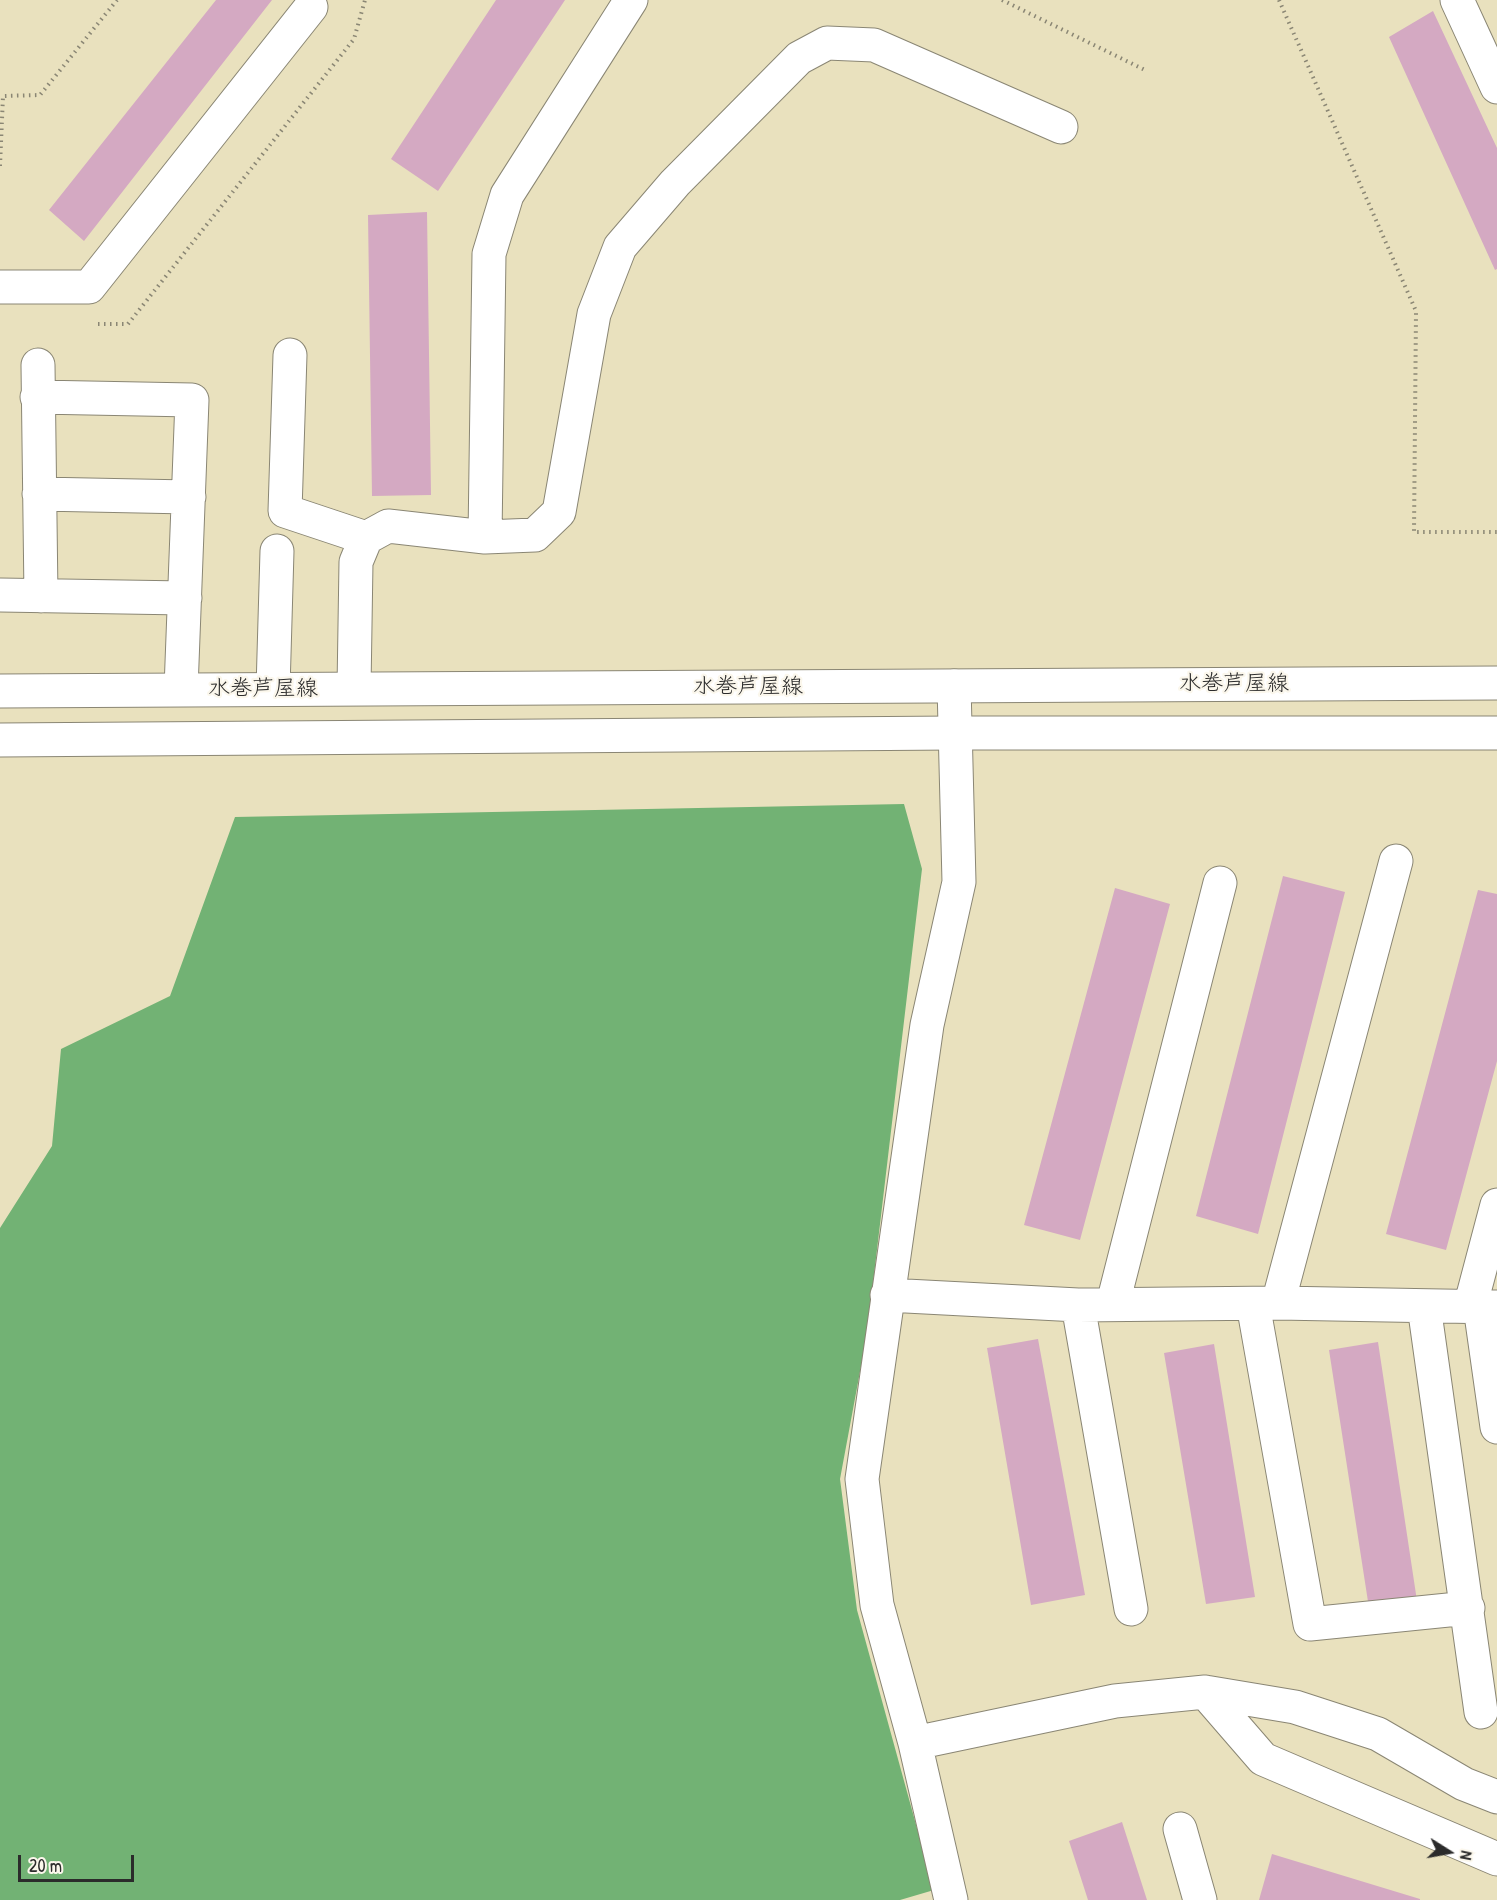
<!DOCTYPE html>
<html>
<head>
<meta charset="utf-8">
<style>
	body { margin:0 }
	#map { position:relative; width:1497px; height:1900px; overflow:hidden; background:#e9e1be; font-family:"Patrick Hand",sans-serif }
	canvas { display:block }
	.north { position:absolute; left:1419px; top:1822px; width:60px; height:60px; -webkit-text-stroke:4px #fbf7ec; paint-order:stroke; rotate:101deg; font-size:16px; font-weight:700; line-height:24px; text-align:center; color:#2b2b2b }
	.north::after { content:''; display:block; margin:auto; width:21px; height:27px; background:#2b2b2b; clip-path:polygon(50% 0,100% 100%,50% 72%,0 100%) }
	.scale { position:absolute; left:18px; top:1855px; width:116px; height:27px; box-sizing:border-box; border:3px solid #2b2b2b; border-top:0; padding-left:8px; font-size:18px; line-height:21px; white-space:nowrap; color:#2b2b2b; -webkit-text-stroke:4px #fbf7ec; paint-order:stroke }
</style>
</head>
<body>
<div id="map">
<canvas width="1497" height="1900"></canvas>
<div class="north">N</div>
<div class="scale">20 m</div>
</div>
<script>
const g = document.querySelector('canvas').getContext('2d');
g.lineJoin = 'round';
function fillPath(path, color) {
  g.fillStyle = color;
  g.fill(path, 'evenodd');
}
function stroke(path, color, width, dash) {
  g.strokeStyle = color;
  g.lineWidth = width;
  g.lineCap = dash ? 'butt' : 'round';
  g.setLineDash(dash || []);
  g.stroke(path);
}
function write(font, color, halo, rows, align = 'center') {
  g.font = font + ' "Patrick Hand","Klee One",sans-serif';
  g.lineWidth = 4.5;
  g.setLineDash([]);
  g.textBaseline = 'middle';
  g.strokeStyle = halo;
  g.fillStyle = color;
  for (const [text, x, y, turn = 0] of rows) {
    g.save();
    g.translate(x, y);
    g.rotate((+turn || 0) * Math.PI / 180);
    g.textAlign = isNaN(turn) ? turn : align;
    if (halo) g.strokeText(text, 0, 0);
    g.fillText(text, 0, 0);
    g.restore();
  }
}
const forest = new Path2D(`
	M904,804L922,869L867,1334L840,1479L857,1610L934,1890L900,1900H0V1228L52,1146L61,1049L170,996L235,817Z`);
const building = new Path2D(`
	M216,0H272L84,241L49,210Z
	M496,0H565L438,191L391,159Z
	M1433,11L1497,148V269L1495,270L1389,37Z
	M427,212L431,495L372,496L368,215Z
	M1283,876L1345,892L1258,1234L1196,1216Z
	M1115,888L1170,904L1080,1240L1024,1225Z
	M1478,890L1497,894V1061L1446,1250L1386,1234Z
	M1038,1339L1085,1595L1031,1605L987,1348Z
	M1378,1342L1417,1601L1369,1608L1329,1350Z
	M1214,1344L1255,1597L1206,1604L1164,1353Z
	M1122,1822L1147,1900H1088L1069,1841Z
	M1272,1854L1420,1899V1900H1259Z`);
const path = new Path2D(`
	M1002,0L1147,71
	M1279,0L1416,311L1414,532H1497
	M0,166L3,96L40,95L117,0
	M98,324H128L354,39L365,0`);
const minor = new Path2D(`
	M1457,0L1497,87
	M0,287H89L311,7
	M290,355L285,511L366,538
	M38,365L41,596
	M37,397L192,400L181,689
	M39,494L189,497
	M485,537L489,254L507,195L631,0
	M0,595L185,598
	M354,688L356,562L366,538L388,526L485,537L535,535L559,512L594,314L620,247L675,183L799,58L827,43L874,45L1061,127
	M273,689L277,551
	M887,1295L1078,1305L1278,1303L1497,1307
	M1113,1303L1220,883
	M1278,1303L1396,861
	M1253,1304L1310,1624L1468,1608
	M1078,1305L1131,1609
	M1424,1306L1481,1712
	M1470,1307L1497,1205
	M1480,1307L1497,1427
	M1205,1692L1263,1759L1497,1859
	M915,1743L1115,1701L1205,1692L1295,1707L1378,1734L1464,1784L1497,1797
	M1180,1829L1200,1900
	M951,1900L915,1743L877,1605L862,1479L927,1025L959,882L954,686`);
const major = new Path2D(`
	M0,691L1497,683
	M0,740L955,733H1497`);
const streetNames = [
	["水巻芦屋線",1234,684],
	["水巻芦屋線",748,687],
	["水巻芦屋線",263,689]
];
fillPath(forest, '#72b274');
fillPath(building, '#d4a9c2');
stroke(minor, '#8a8674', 35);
stroke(major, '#8a8674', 35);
stroke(path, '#8a8674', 4, [1.5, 4.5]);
stroke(minor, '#fff', 33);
stroke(major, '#fff', 33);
write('22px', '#2b2b2b', '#fbf7ec', streetNames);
</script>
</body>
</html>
